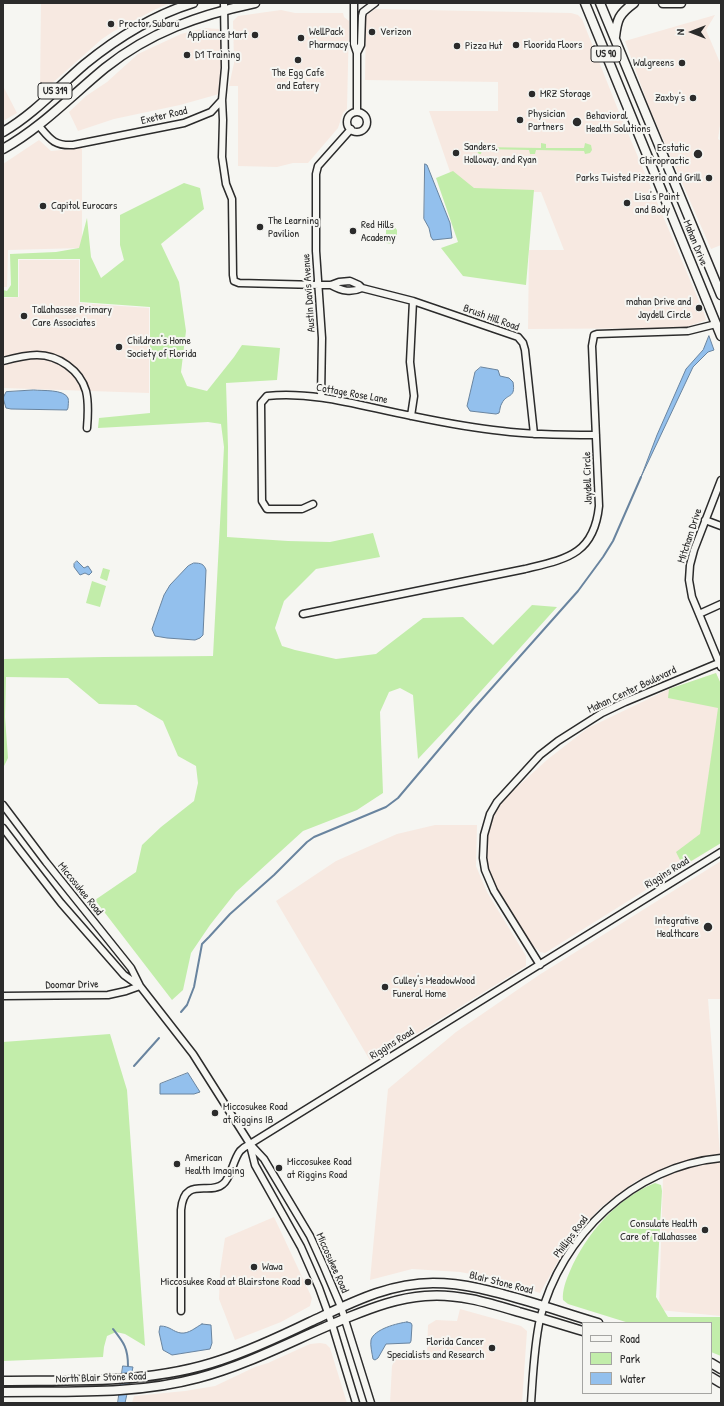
<!DOCTYPE html>
<html>
<head>
<meta charset="utf-8">
<style>
	body { margin:0 }
	#map { position:relative; width:724px; height:1406px; overflow:hidden; background:#f6f6f2; font-family:"Patrick Hand",sans-serif }
	canvas { display:block }
	.frame { position:absolute; inset:0; border:4px solid #2b2b2b; pointer-events:none }
	.legend { position:absolute; left:582px; top:1322px; width:130px; height:72px; box-sizing:border-box; background:#f6f6f2; border:1px solid #a5a5a2; margin:0; padding:5px 7px; list-style:none; font-size:12px; color:#2b2b2b }
	.legend li { display:flex; align-items:center; gap:8px; height:20px }
	.legend b { width:20px; border:1px solid #a5a5a2 }
	.north { position:absolute; left:672px; top:12px; width:40px; height:40px; -webkit-text-stroke:3px #f6f6f2; paint-order:stroke; rotate:270deg; font-size:11px; font-weight:700; line-height:16px; text-align:center; color:#2b2b2b }
	.north::after { content:''; display:block; margin:auto; width:14px; height:18px; background:#2b2b2b; clip-path:polygon(50% 0,100% 100%,50% 72%,0 100%) }
</style>
</head>
<body>
<div id="map">
<canvas width="724" height="1406"></canvas>
<div class="frame"></div>
<ul class="legend">
<li><b style="height:5px;background:#f6f6f2"></b>Road</li>
<li><b style="height:11px;background:#c2edaa"></b>Park</li>
<li><b style="height:11px;background:#93c0ed"></b>Water</li>
</ul>
<div class="north">N</div>
</div>
<script>
const g = document.querySelector('canvas').getContext('2d');
g.lineJoin = 'round';
function fillPath(path, color) {
  g.fillStyle = color;
  g.fill(path, 'evenodd');
}
function stroke(path, color, width, dash) {
  g.strokeStyle = color;
  g.lineWidth = width;
  g.lineCap = dash ? 'butt' : 'round';
  g.setLineDash(dash || []);
  g.stroke(path);
}
function write(font, color, halo, rows, align = 'center') {
  g.font = font + ' "Patrick Hand",sans-serif';
  g.lineWidth = 4;
  g.setLineDash([]);
  g.textBaseline = 'middle';
  g.strokeStyle = halo;
  g.fillStyle = color;
  for (const [text, x, y, turn = 0] of rows) {
    g.save();
    g.translate(x, y);
    g.rotate((+turn || 0) * Math.PI / 180);
    g.textAlign = isNaN(turn) ? turn : align;
    if (halo) g.strokeText(text, 0, 0);
    g.fillText(text, 0, 0);
    g.restore();
  }
}
const built = new Path2D(`
	M41,3H170L156,9L114,31L102,39L40,94Z
	M375,9L571,13L578,15L582,19L619,112L704,313L706,320L684,328L528,329L529,250H564L541,192H457L429,111H498V82L365,80L366,16Z
	M281,10L295,13H343L344,17L349,21L347,109L343,113L338,128L308,163H293L277,167L238,166V86H229L234,63L233,21L238,16Z
	M715,15L706,30L721,65V118L718,139L721,141V245L711,249L649,107L625,41Z
	M204,28L219,29L221,43V59L219,94L180,105L114,119L78,131L69,112L86,96L107,82L138,54L181,34Z
	M3,86L17,113L3,121Z
	M39,140L51,151L82,148V248L8,250L7,287H3V164Z
	M19,260H79V303L149,308V393L3,388V298L19,297Z
	M716,673L721,684V843L545,953L540,952L533,946L490,877L485,851L486,835L490,822L498,806L516,788L548,759L588,728L669,689Z
	M435,825H477L476,866L487,892L526,956V966L371,1062L276,901L336,861L397,834Z
	M721,861V999H708L720,1154L706,1156L666,1167L636,1181L600,1208L584,1226L557,1263L540,1293L493,1278L460,1272L412,1269L370,1280L388,1089L456,1032L539,975Z
	M721,1161V1316L659,1310L663,1177L685,1169Z
	M274,1217L312,1298L310,1306L281,1322L235,1340L219,1299L220,1271L225,1238Z
	M460,1309L521,1326L527,1331L522,1403H390L392,1366L395,1359L421,1360L427,1353L428,1325L436,1320L457,1321Z
	M320,1343L326,1344L330,1348L347,1403H132L134,1396L185,1391L215,1386L255,1367L268,1363L310,1344Z`);
const green = new Path2D(`
	M479,143H482V147L541,148V143L546,144V148H584L585,143L591,145L592,150L590,153L585,154L584,151L536,150L535,154H530L529,150L482,149L481,154H479C476,151 475,146 479,143Z
	M453,171L474,188L534,190L526,285L463,276L441,248L458,242L436,178Z
	M184,183L200,188L204,209L161,244L179,282L186,331L181,372L187,386L207,391L234,357L242,345L280,348L277,380L226,383L228,447L227,537L288,541L330,542L373,533L380,557L316,569L284,601L275,628L282,646L295,650L336,659L376,654L423,618L463,617L493,645L532,605L557,607L463,711L418,759L413,695L400,688L389,692L380,712L383,793L357,810L303,831L236,892L210,925L191,953L183,990L172,1000L95,900L136,872L142,845L161,827L194,801L198,783L196,766L178,756L163,721L136,705L99,704L68,678L6,677L5,717L8,758L3,768V659L104,657L213,656L224,447L221,424L208,422L98,428L99,418L150,413V307L80,302V259H18V297H3V290L7,291L11,285L10,254L56,252L79,248L87,218L91,257L101,278L124,260L120,245V215Z
	M386,223H391L397,230V237L393,244L386,243Z
	M103,568L110,570L107,581L100,578Z
	M92,581L106,586L100,607L86,603Z
	M716,673L721,684V843L683,866L676,852L700,834L718,708L668,698L669,689Z
	M110,1034L127,1090L145,1346L125,1334L116,1332L107,1336L104,1347L103,1357L3,1361V1042Z
	M655,1183L661,1185L662,1191L656,1297L668,1317H721V1356L711,1352V1323H629L568,1304L563,1300C562,1291 566,1280 570,1271C586,1234 617,1198 655,1183Z`);
const water = new Path2D(`
	M425,164L427,165L450,223L452,238L433,240L431,237L429,228L424,219Z
	M709,336L714,350L708,352L693,367L641,477L657,435L686,369L703,350Z
	M481,367L498,370L500,376L509,378L513,382C516,399 507,393 502,403C500,406 500,410 499,413L496,414L470,411L467,406L475,372Z
	M34,390C42,391 64,389 68,398C69,401 68,406 68,408L67,410L11,409L6,408L3,398L6,392Z
	M77,561L84,568L88,566L92,572L89,575L85,573L80,575L74,567V564Z
	M194,563C201,563 204,564 206,570L203,635L200,638L195,640L167,638L155,636L152,629L164,595L170,585L188,566Z
	M188,1073L200,1092L194,1094H160V1084Z
	M407,1322L411,1323L412,1325L411,1341L410,1343L386,1344L378,1358L375,1360L373,1359C372,1353 370,1345 371,1340C374,1329 398,1323 407,1322Z
	M202,1324L211,1325L212,1343L210,1349L172,1355L163,1350L159,1332L160,1326C170,1326 173,1332 181,1333C189,1334 196,1327 202,1324Z
	M123,1366L133,1367L125,1403H118Z`);
const stream = new Path2D(`
	M181,1012L187,1005L194,987L202,944L209,937L230,914L274,875L307,842L314,837L386,807L398,798L474,708L578,591L603,557L613,541L641,477
	M134,1066L159,1038
	M113,1329C124,1343 128,1348 128,1366`);
const minor = new Path2D(`
	M224,3L225,68L222,100L223,120L222,157L226,184L232,199L233,275L234,281L239,283L319,285H331L339,282L350,281L359,285L362,288L413,301L518,337L523,343L525,350L534,434
	M354,3V44L357,53
	M357,112V53L361,45L362,16L363,12L375,3
	M347 122a10 10 0 1 1 20 0a10 10 0 1 1-20 0Z
	M39,126C50,139 54,146 73,145L184,123L211,112L222,100
	M331,285C342,291 351,293 362,288
	M3,361C14,358 25,355 37,355C58,355 80,370 86,391C89,403 88,416 87,428
	M321,397L322,338L316,251V174L318,166L351,129
	M411,416L414,396L410,362L413,301
	M721,480L694,550L690,565L689,580L692,597L721,667
	M313,504L302,509H267L262,501L261,403L267,396C317,391 364,407 412,416C441,422 472,428 502,431C533,435 565,435 596,435
	M705,520L721,526
	M303,614L525,569C566,559 594,555 599,506L592,346L594,335L597,334L688,331L716,324
	M699,614L721,604
	M3,805L46,862L131,968L140,986L193,1054L250,1144L264,1159L310,1236L324,1267L341,1307L371,1403
	M3,828L19,849L61,903L124,975L138,985
	M540,965L494,891L485,870L483,858L484,835L490,814L497,802L540,755L558,741L602,713L625,702L721,662
	M3,996L108,995L126,991L140,986
	M250,1145L255,1165L301,1247L319,1288L332,1324L356,1403
	M181,1311V1210C184,1175 210,1196 223,1184C231,1178 233,1160 240,1151C242,1149 246,1146 250,1144L721,852
	M531,1403C533,1375 534,1346 540,1319C561,1235 634,1166 721,1158`);
const major = new Path2D(`
	M585,3L721,336
	M600,3L721,295
	M663,3H681
	M615,37C617,19 619,14 634,3
	M3,132C34,114 58,87 85,64C117,38 154,15 193,3
	M3,149C42,127 71,96 105,68C150,32 199,15 255,3
	M711,1363L721,1369
	M711,1377L721,1383
	M3,1381C76,1380 151,1384 221,1360C251,1350 281,1336 310,1322C349,1304 388,1283 433,1283C466,1283 496,1292 527,1301C551,1308 574,1316 598,1323
	M3,1392C68,1391 135,1395 198,1378C251,1364 299,1337 349,1317C374,1307 398,1298 425,1296C457,1293 489,1303 519,1312C541,1318 562,1325 583,1331`);
const markers = [
	[111,24,4,"#2b2b2b"],
	[372,32,4,"#2b2b2b"],
	[255,35,4,"#2b2b2b"],
	[301,38,4,"#2b2b2b"],
	[516,45,4,"#2b2b2b"],
	[457,46,4,"#2b2b2b"],
	[187,55,4,"#2b2b2b"],
	[298,60,4,"#2b2b2b"],
	[682,63,4,"#2b2b2b"],
	[532,94,4,"#2b2b2b"],
	[693,98,4,"#2b2b2b"],
	[520,120,4,"#2b2b2b"],
	[577,122,5,"#2b2b2b"],
	[456,153,4,"#2b2b2b"],
	[698,154,5,"#2b2b2b"],
	[709,178,4,"#2b2b2b"],
	[627,203,4,"#2b2b2b"],
	[43,206,4,"#2b2b2b"],
	[260,227,4,"#2b2b2b"],
	[353,231,4,"#2b2b2b"],
	[699,308,4,"#2b2b2b"],
	[24,316,4,"#2b2b2b"],
	[119,347,4,"#2b2b2b"],
	[708,927,5,"#2b2b2b"],
	[385,987,4,"#2b2b2b"],
	[215,1113,4,"#2b2b2b"],
	[177,1164,4,"#2b2b2b"],
	[279,1168,4,"#2b2b2b"],
	[705,1230,4,"#2b2b2b"],
	[254,1267,4,"#2b2b2b"],
	[308,1282,4,"#2b2b2b"],
	[492,1348,4,"#2b2b2b"]
];
const shields = [
	[606,54,30],
	[55,91,34]
];
const shieldNames = [
	["US 90",606,54],
	["US 319",55,91]
];
const poiNames = [
	["Proctor Subaru",119,24],
	["WellPack",309,32],
	["Pharmacy",309,45],
	["Verizon",380,32],
	["Appliance Mart",247,35,"right"],
	["Floorida Floors",524,45],
	["Pizza Hut",465,46],
	["D1 Training",195,55],
	["Walgreens",674,63,"right"],
	["The Egg Cafe",298,73,"center"],
	["and Eatery",298,86,"center"],
	["MRZ Storage",540,94],
	["Zaxby's",685,98,"right"],
	["Physician",528,114],
	["Partners",528,127],
	["Behavioral",586,116],
	["Health Solutions",586,129],
	["Sanders,",464,147],
	["Holloway, and Ryan",464,160],
	["Ecstatic",689,148,"right"],
	["Chiropractic",689,161,"right"],
	["Parks Twisted Pizzeria and Grill",701,178,"right"],
	["Lisa's Paint",635,197],
	["and Body",635,210],
	["Capitol Eurocars",51,206],
	["The Learning",268,221],
	["Pavilion",268,234],
	["Red Hills",361,225],
	["Academy",361,238],
	["mahan Drive and",691,302,"right"],
	["Jaydell Circle",691,315,"right"],
	["Tallahassee Primary",32,310],
	["Care Associates",32,323],
	["Children's Home",127,341],
	["Society of Florida",127,354],
	["Integrative",699,921,"right"],
	["Healthcare",699,934,"right"],
	["Culley's MeadowWood",393,981],
	["Funeral Home",393,994],
	["Miccosukee Road",223,1107],
	["at Riggins IB",223,1120],
	["American",185,1158],
	["Health Imaging",185,1171],
	["Miccosukee Road",287,1162],
	["at Riggins Road",287,1175],
	["Consulate Health",697,1224,"right"],
	["Care of Tallahassee",697,1237,"right"],
	["Wawa",262,1267],
	["Miccosukee Road at Blairstone Road",300,1282,"right"],
	["Florida Cancer",484,1342,"right"],
	["Specialists and Research",484,1355,"right"]
];
const streetNames = [
	["Exeter Road",164,116,-13],
	["Mahan Drive",695,243,68],
	["Austin Davis Avenue",309,293,-94],
	["Brush Hill Road",491,318,20],
	["Cottage Rose Lane",352,394,10],
	["Jaydell Circle",588,478,-92],
	["Mitcham Drive",690,536,-72],
	["Mahan Center Boulevard",632,690,-25],
	["Riggins Road",667,873,-32],
	["Miccosukee Road",80,889,51],
	["Doomar Drive",72,985,-1],
	["Riggins Road",392,1044,-32],
	["Phillips Road",571,1237,-53],
	["Miccosukee Road",332,1263,66],
	["Blair Stone Road",501,1283,14],
	["North Blair Stone Road",101,1378,-2]
];
fillPath(built, '#f7e9e1');
fillPath(green, '#c2edaa');
fillPath(water, '#93c0ed');
stroke(water, '#69849f', 1);
stroke(stream, '#69849f', 2);
stroke(minor, '#2b2b2b', 9);
stroke(major, '#2b2b2b', 11);
stroke(minor, '#f6f6f2', 6);
stroke(major, '#f6f6f2', 8);
for (const [x, y, r, color] of markers) {
  const dot = new Path2D();
  dot.arc(x, y, r, 0, 2 * Math.PI);
  g.fillStyle = color;
  g.fill(dot);
  stroke(dot, '#f6f6f2', 1.5);
}
for (const [x, y, w] of shields) {
  const box = new Path2D();
  box.roundRect(x - w / 2, y - 8, w, 16, 3);
  g.fillStyle = '#f6f6f2';
  g.fill(box);
  stroke(box, '#2b2b2b', 1);
}
write('bold 10px', '#2b2b2b', null, shieldNames);
write('11px', '#2b2b2b', '#f6f6f2', poiNames, 'left');
write('11px', '#2b2b2b', '#f6f6f2', streetNames);
</script>
</body>
</html>
